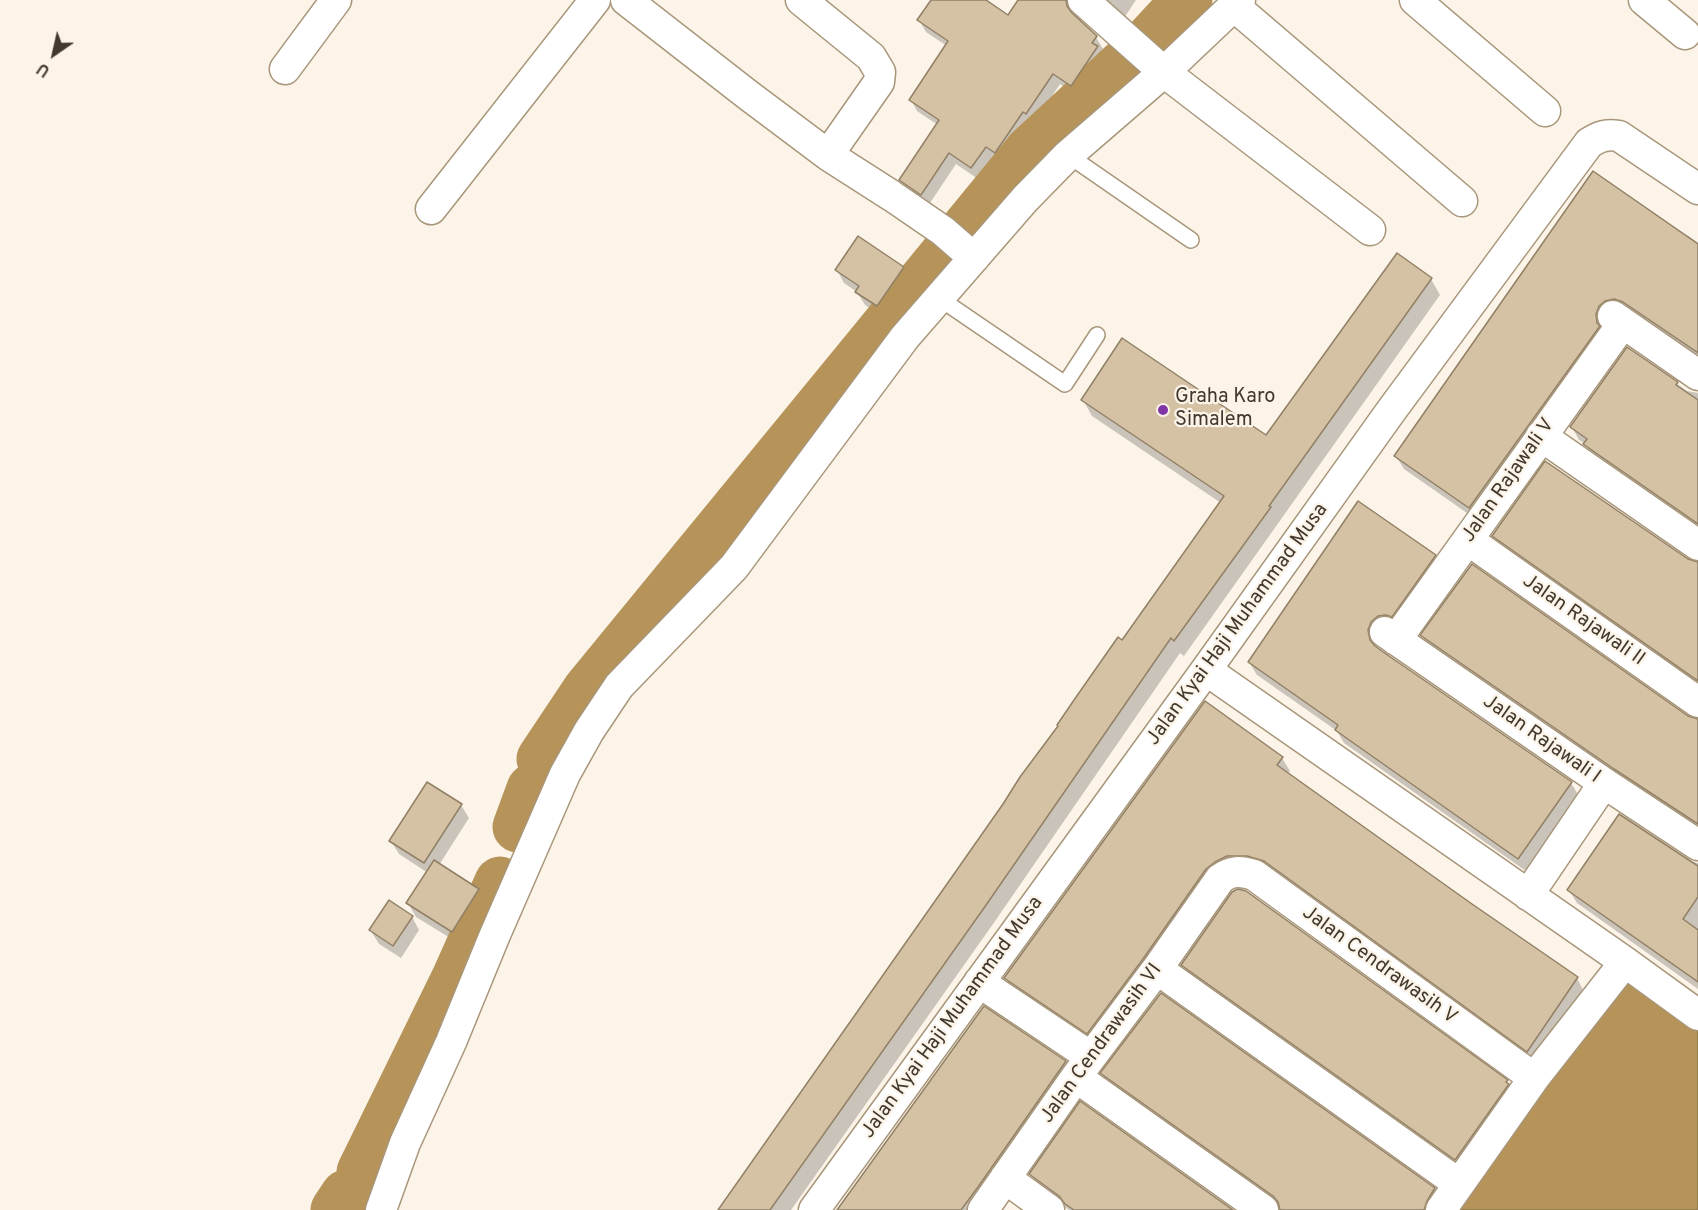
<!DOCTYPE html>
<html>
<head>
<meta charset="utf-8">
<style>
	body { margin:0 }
	#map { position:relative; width:1698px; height:1210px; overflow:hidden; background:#fcf4e8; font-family:Overpass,sans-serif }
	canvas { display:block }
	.north { position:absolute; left:24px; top:24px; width:60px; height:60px; -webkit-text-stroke:4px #fcf4e8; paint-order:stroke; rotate:214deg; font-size:16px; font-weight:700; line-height:24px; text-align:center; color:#41392e }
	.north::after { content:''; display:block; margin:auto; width:21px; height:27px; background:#41392e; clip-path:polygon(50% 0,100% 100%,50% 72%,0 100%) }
</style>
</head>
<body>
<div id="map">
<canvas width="1698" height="1210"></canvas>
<div class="north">U</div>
</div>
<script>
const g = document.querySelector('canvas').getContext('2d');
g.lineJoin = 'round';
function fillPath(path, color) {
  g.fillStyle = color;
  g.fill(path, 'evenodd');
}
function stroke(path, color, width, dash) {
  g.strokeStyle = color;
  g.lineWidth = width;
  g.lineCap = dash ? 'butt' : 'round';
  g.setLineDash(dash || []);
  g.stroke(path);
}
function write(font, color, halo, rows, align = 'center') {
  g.font = font + ' Overpass,sans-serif';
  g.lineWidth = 4.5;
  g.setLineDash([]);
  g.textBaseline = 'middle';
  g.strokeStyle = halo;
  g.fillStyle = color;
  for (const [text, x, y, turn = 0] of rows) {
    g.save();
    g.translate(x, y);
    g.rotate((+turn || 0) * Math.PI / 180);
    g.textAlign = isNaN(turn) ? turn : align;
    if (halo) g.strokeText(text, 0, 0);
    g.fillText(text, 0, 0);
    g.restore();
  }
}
const water = new Path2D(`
	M1625,962L1698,1015V1210H1440Z`);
const shadow = new Path2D(`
	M932,0H983L1008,17L1020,0H1077L1072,9V16L1096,37L1103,49L1100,53L1103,59L1078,97L1060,84L1033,125L1030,123L1002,164L993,158L978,179L956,164L928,206L908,192L901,180L938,125L917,111L911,100L947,46L926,32L919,20Z
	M1104,0H1136L1124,18Z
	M1687,235L1698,243V361L1602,329L1477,520L1404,469L1396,456Z
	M903,268L911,281L885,319L865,305L857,292L844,283L837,270Z
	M1431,279L1440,295L1184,656L1180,653L993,924L791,1210H718L1221,503L1092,416L1083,400L1267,437Z
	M1628,349L1687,391L1698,393V531L1593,458L1586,444L1579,440L1572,427Z
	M1494,536L1687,561L1698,563V688L1501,549Z
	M1435,556L1442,569L1378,635L1375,644V648L1571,783L1579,796L1526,871L1344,743L1337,731L1257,675L1249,662Z
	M1422,636L1698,720V831L1430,649Z
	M1282,758L1290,771L1287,774L1577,978L1584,992L1535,1064L1231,871L1095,1046L1013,991L1006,978Z
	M461,805L469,818L439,865L478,890L486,903L460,944L416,917L408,903L428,873L399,854L391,841Z
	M1688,861L1698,863V989L1577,903L1569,890Z
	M412,917L419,930L401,958L379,944L371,931Z
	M1183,965L1506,1081L1514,1094L1463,1172L1190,978Z
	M984,1008L1065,1062L1073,1075L977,1210H839Z
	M1102,1073L1434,1189L1442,1202L1436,1210H1281V1208L1110,1086Z
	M1031,1174L1231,1210H1069L1038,1187Z`);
const river = new Path2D(`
	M542,759L588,690L1030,151L1147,43L1187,0
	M518,827L532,789
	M362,1172L457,978L500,882
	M336,1210L346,1195`);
const building = new Path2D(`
	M931,0H986L1008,15L1018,0H1066L1067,6L1072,13L1097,36L1092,43L1098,46L1071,86L1053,74L1026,114L1023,112L995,153L986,147L971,168L949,153L921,195L899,180L939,120L909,100L948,41L917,20Z
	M1593,171L1698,244V353L1623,302L1614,299L1605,301L1599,306L1596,314L1597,323L1600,326L1469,508L1394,456Z
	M858,236L904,267L877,306L855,292L859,286L835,270Z
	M1397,253L1432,278L1269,506L1271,507L1258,525L1174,641L1171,638L984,908L770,1210H718L954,874L1003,804L1020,777L1058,726L1057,725L1074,700L1118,637L1122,640L1224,496L1081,400L1122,338L1266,435Z
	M1627,347L1678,382L1676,385L1698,400V524L1583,444L1587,439L1570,427Z
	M1545,461L1688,559L1698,562V681L1492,536Z
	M1358,501L1436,555L1392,617L1386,615L1378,616L1371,622L1368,630L1370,640L1375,646L1386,654L1572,782L1518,859L1335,730L1338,725L1248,662Z
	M1472,564L1688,716L1698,719V824L1614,769L1420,635Z
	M1205,701L1283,757L1277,765L1472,904L1578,977L1527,1052L1264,861L1247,856H1227L1215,862L1206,869L1143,959L1087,1034L1004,978Z
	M427,782L462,804L424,863L389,841Z
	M1619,814L1698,866V897L1683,919L1698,930V982L1567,890Z
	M434,860L479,889L452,932L406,903Z
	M1238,889L1246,891L1508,1080L1506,1082L1509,1084L1455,1160L1181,965L1232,892Z
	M389,900L413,916L393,946L369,930Z
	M1161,993L1435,1188L1427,1201L1424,1210H1280L1278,1202L1273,1196L1100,1073Z
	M984,1006L1066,1061L978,1187L961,1210H837Z
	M1080,1101L1233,1210H1074L1065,1204L1059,1196L1029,1174Z`);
const lane = new Path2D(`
	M1068,155L1191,240
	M939,298L1065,384L1097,335`);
const street = new Path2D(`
	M626,0L748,95L828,155L892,196L943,231L974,258
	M801,0L871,57L880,72L879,82L828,155
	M1083,0L1164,72L1370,230
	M1415,0L1545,111
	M1644,0L1685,34
	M1234,6L1462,201
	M285,69L336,0
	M431,209L595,0
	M1613,316L1698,375
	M1541,436L1698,545
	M1468,540L1698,702
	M1385,632L1604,783L1698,845
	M1396,640L1623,323
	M1206,670L1625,962L1698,1015
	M1528,895L1604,783
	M1157,969L1459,1184
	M979,982L1091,1057
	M1076,1077L1263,1210
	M1005,1178L1049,1210
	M381,1210L405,1143L451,1042L494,937L565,774L589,731L619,686L734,567L905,337L1025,199L1068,155L1164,72L1240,0
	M814,1210L1206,670L1391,411L1589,143C1600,136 1607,134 1619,136L1698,189
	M983,1210L1076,1077L1157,969L1220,879C1232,870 1240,871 1254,875L1534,1078
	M1441,1210L1534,1078L1625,962`);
const markers = [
	[1163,410,6,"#8135a6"]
];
const poiNames = [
	["Graha Karo",1175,398],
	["Simalem",1175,421]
];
const streetNames = [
	["Jalan Rajawali V",1509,481,-55],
	["Jalan Rajawali II",1583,621,35],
	["Jalan Kyai Haji Muhammad Musa",1238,625,-54],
	["Jalan Rajawali I",1541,740,35],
	["Jalan Cendrawasih V",1379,966,36],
	["Jalan Kyai Haji Muhammad Musa",953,1018,-54],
	["Jalan Cendrawasih VI",1102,1044,-54]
];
fillPath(water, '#b69359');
stroke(water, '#93784c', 1.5);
fillPath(shadow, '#0003');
stroke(river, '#b69359', 51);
fillPath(building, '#d5c2a5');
stroke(building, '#918065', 1.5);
stroke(lane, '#a8967a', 18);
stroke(street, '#a8967a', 33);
stroke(lane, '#fff', 15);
stroke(street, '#fff', 30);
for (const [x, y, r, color] of markers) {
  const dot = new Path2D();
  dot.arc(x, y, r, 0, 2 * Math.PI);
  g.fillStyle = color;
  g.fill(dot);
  stroke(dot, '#fcf4e8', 2);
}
write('20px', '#41392e', '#fcf4e8', poiNames, 'left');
write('20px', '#41392e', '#fcf4e8', streetNames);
</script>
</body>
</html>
